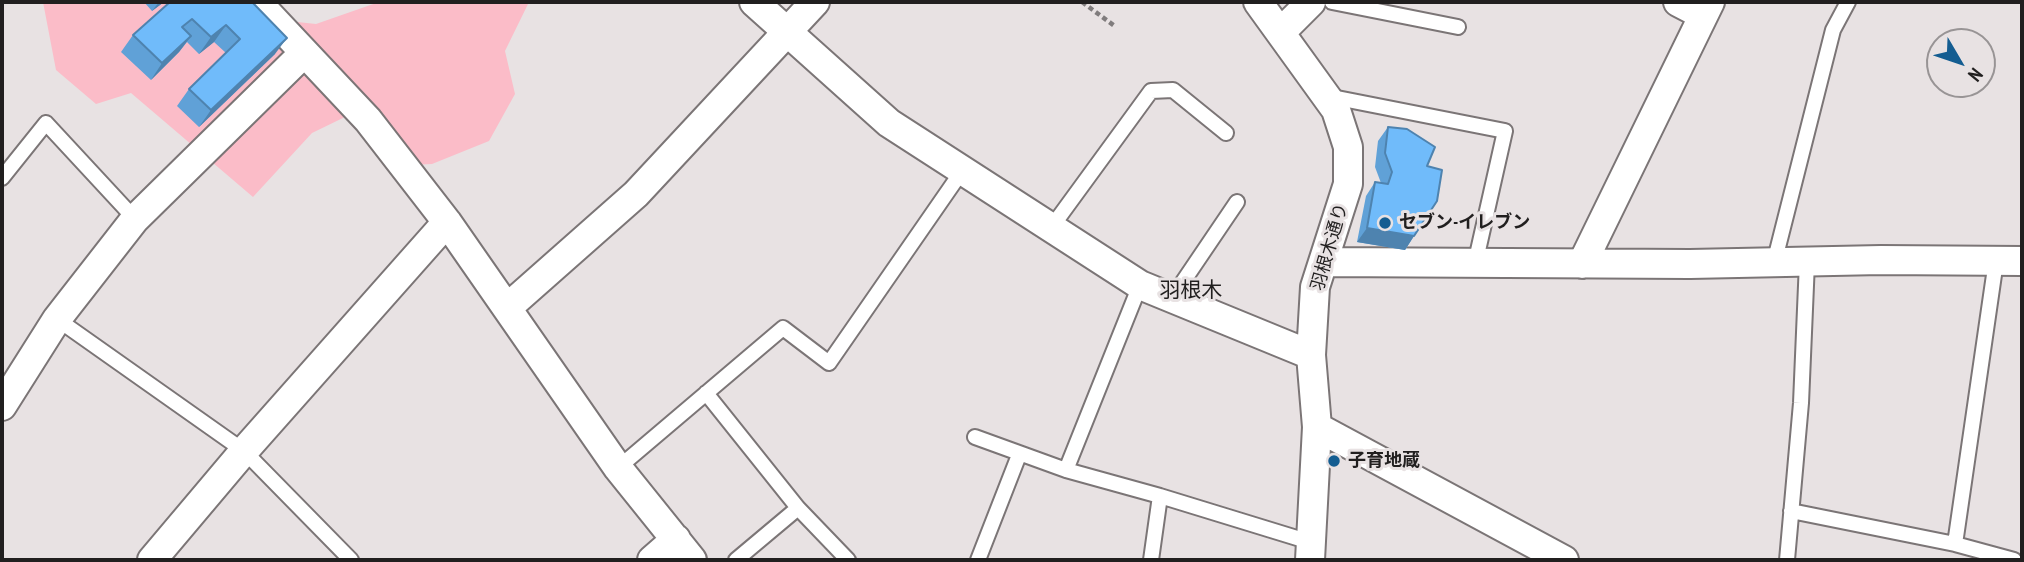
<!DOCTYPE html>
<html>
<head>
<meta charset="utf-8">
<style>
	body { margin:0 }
	#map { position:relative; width:2024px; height:562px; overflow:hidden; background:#e8e2e3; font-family:"PT Sans Narrow",sans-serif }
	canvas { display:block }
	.frame { position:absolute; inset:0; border:4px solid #211f1f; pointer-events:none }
	.north { position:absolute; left:1926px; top:28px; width:70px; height:70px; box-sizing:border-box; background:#e8e2e3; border:2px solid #989495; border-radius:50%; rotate:129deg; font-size:19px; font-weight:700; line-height:28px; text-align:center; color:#211f1f }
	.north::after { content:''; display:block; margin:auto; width:24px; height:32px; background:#145d91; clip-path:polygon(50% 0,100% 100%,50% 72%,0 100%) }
</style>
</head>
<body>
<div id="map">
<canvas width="2024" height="562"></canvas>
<div class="frame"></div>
<div class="north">N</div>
</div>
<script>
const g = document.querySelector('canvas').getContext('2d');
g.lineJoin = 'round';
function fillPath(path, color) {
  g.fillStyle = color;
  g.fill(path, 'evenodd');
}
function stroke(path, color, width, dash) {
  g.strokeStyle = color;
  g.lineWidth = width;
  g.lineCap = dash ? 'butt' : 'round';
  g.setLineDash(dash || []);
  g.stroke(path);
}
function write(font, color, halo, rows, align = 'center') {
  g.font = font + ' "PT Sans Narrow","Noto Sans JP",sans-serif';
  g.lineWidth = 6;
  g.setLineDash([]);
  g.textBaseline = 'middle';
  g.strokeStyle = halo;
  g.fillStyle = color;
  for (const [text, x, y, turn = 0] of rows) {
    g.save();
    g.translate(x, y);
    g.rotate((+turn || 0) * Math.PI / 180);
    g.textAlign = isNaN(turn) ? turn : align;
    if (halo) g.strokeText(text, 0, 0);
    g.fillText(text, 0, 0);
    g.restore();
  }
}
const green = new Path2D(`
	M43,2H265L288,21L316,24L379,2H529L505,51L515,94L489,141L432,164L390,166L347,116L312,133L253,197L131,93L96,104L56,70Z`);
const path = new Path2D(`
	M1082,2L1116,27`);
const lane = new Path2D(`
	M1332,2L1458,27
	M1327,96L1505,131L1475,264
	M2,178L46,123L135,219
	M1051,228L1151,91L1173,90L1226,133
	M1774,263L1833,30L1848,2
	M1172,298L1237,202
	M57,319L244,451L351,560
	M706,393L798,508L848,560
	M975,437L1066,470L1160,496L1310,542
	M618,468L783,328L829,363L962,171
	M1066,470L1140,285
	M1791,511L1955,544L2014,560
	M1955,544L1996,261
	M736,560L798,508
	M978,560L1019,455
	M1151,560L1160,496
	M1787,560L1801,403L1807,262`);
const street = new Path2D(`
	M257,2L368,120L447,222L618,468L692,560
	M754,2L889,123L1140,285L1311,355
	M1258,2L1336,110L1348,147V184L1315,287L1311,355L1317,427L1310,560
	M1678,2L1703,15
	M1281,32L1311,2
	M1324,262L1690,264L1881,260L2022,261
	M1582,264L1710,2
	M507,308L636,194L815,2
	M2,406L57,319L135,219L304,53
	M1317,427L1564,560
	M152,560L244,451L447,222
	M652,560L676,539`);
const wall = new Path2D(`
	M144,2H164L152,11Z
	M252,2L275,54L199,127L177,106L189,89L226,53L214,42L199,54L187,42L179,52L151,80L121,52L133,35Z
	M1388,127L1427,166L1414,236L1405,250L1357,242L1366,196L1375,182L1381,183L1375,167L1378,141Z`);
const shadedWall = new Path2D(`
	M159,2H164L152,11Z
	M226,25L214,42L199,54L211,37Z
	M191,36L179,52L151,80L162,63Z
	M287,38L275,54L199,127L211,110Z
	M1367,228L1414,236L1405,250L1357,242Z`);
const building = new Path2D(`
	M170,2H252L287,38L211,110L189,89L240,39L226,25L211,37L192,19L182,27L191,36L162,63L133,35Z
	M1388,127L1407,129L1435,147L1427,166L1442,170L1437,201L1414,236L1367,228L1375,182L1388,184L1392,172L1385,153Z`);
const markers = [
	[1385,223,7,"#145d91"],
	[1334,461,7,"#145d91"]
];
const poiNames = [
	["セブン-イレブン",1399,223],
	["子育地蔵",1348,461]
];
const streetNames = [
	["羽根木通り",1330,247,-74]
];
const quarterNames = [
	["羽根木",1191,291]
];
fillPath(green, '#fbbcc8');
stroke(lane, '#7b7576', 18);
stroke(street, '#7b7576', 32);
stroke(path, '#807c7d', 4.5, [5, 3.5]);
stroke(lane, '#fff', 14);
stroke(street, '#fff', 28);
fillPath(wall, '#60a1d7');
fillPath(shadedWall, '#4e83af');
fillPath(building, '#70bbfa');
stroke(building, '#4e83af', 2);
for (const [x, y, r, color] of markers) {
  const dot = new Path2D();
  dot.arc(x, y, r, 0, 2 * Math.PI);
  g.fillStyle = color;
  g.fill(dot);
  stroke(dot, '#e8e2e3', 2.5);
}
write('bold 18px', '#211f1f', '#e8e2e3', poiNames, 'left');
write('18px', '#211f1f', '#e8e2e3', streetNames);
write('21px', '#211f1f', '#e8e2e3', quarterNames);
</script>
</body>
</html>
